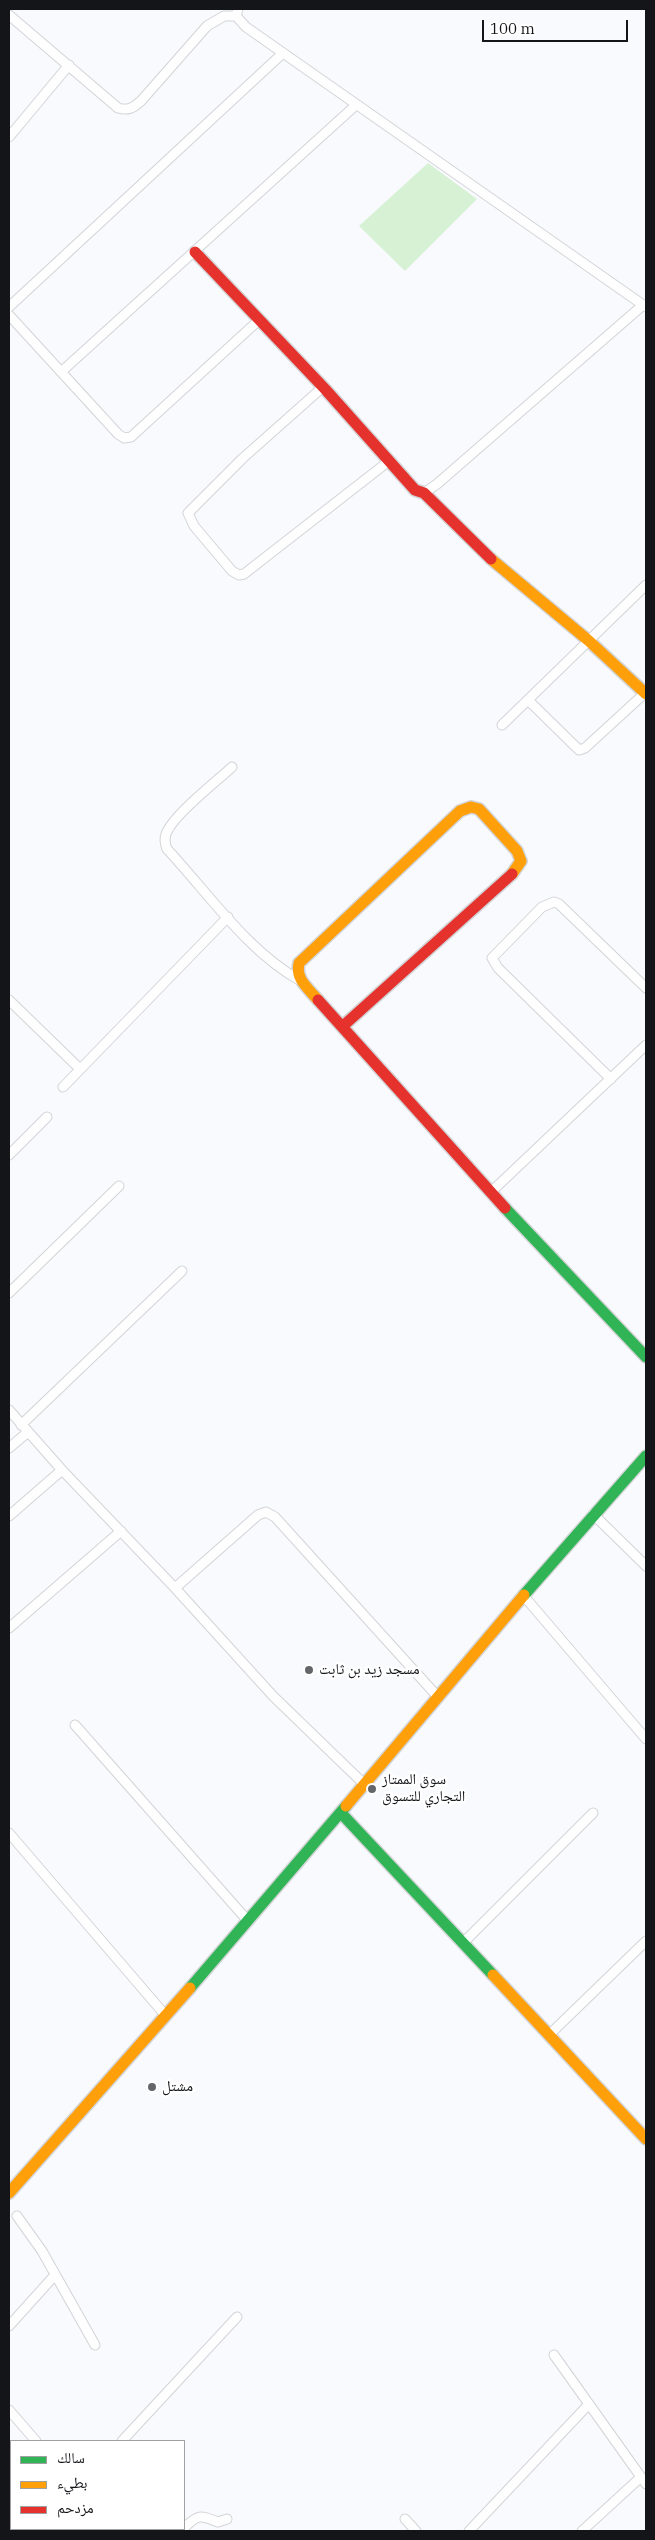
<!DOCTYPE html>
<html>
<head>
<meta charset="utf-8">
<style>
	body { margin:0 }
	#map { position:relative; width:655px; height:2540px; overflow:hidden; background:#f9fafd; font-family:"IBM Plex Serif","Noto Naskh Arabic",serif }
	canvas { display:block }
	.frame { position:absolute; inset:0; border:10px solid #141519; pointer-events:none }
	.legend { position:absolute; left:10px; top:2440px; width:175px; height:90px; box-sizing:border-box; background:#fff; border:1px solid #a1a1a3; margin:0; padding:6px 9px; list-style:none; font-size:15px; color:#141519 }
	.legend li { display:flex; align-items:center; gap:10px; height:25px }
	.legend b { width:25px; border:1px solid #a1a1a3 }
	.scale { position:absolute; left:482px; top:20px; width:146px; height:22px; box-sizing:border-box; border:2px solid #141519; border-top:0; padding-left:6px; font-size:15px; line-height:18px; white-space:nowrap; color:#141519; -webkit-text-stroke:4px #fff; paint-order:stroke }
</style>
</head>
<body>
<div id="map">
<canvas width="655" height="2540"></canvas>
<div class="frame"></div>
<ul class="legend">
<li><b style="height:6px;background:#30b455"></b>سالك</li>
<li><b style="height:6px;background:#ff9f0a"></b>بطيء</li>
<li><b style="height:6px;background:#e5322d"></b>مزدحم</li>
</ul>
<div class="scale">100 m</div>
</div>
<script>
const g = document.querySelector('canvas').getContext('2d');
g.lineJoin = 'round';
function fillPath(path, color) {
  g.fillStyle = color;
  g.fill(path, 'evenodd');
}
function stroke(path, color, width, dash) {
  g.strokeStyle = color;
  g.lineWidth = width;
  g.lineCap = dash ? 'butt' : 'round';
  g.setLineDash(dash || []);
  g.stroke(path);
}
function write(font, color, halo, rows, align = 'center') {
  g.font = font + ' "IBM Plex Serif","Noto Naskh Arabic",serif';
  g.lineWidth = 5;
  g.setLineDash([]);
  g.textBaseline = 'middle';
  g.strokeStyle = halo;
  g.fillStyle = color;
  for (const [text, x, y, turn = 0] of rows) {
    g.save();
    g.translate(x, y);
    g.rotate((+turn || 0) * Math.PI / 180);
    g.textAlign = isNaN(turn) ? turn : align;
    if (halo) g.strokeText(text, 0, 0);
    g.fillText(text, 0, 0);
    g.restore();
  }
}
const green = new Path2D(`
	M428,163L477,199L405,271L359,226Z`);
const street = new Path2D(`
	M238,9L236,16L246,27L646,307
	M9,15L118,108C128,111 133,108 141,101L207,26L224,16H236
	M9,137L69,65
	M9,307L283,53
	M9,315L118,434L124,438L131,437L259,320
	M61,372L356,105
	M323,387L243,458L188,513L194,526L232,571L239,575L244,574L389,461
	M424,493L437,484L643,305
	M528,700L579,750L585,748L645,693
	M502,725L646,585
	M232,767C216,782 173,815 166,834C164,840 165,844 167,849C208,893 248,952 301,981
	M9,1000L80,1069
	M611,1079L498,968L492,958L542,907L554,902L559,904L646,988
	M63,1087L228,917
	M9,1155L47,1117
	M491,1192L646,1045
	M9,1293L119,1186
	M9,1410L62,1470L175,1588L273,1696L365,1785
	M21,1425L182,1271
	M9,1448L28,1432
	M593,1514L646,1566
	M9,1516L62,1470
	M175,1588L258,1515L266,1512L275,1517L438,1697
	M523,1595L646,1739
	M9,1628L121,1531
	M75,1725L248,1921
	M9,1833L166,2016
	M464,1942L593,1813
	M549,2035L646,1941
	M17,2216L42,2251L95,2345
	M9,2326L55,2275
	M554,2355L646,2484
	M9,2410L36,2441
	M122,2441L237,2317
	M405,2519L416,2531
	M184,2528C198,2514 200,2515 218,2522L227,2519
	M469,2531L589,2404
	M582,2531L641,2477`);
const fast = new Path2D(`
	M505,1208L646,1357
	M524,1595L646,1456
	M341,1813L493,1975
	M190,1988L346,1806`);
const slow = new Path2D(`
	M491,559L589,641L646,694
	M318,1000C308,988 295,979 299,963L460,811L471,807L479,809L517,851L521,861L512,874
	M346,1806L524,1595
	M493,1975L646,2139
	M9,2193L190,1988`);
const jam = new Path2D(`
	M195,252L325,389L415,490L424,493L491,559
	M318,1000L505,1208
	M343,1026L512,874`);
const markers = [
	[309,1670,5,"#646569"],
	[372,1789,5,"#646569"],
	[152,2087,5,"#646569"]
];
const poiNames = [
	["مسجد زيد بن ثابت",319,1670],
	["سوق الممتاز",382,1780],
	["التجاري للتسوق",382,1797],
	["مشتل",162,2087]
];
fillPath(green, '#d7f1d5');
stroke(street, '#d3d4d7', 11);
stroke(fast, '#d3d4d7', 14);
stroke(slow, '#d3d4d7', 14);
stroke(jam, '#d3d4d7', 14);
stroke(street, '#fefeff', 9);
stroke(fast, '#30b455', 11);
stroke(slow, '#ff9f0a', 11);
stroke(jam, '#e5322d', 11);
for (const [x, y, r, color] of markers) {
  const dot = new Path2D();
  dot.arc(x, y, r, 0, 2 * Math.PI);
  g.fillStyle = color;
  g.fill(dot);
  stroke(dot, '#fff', 2);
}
write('15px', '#141519', '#fff', poiNames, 'left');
</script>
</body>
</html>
